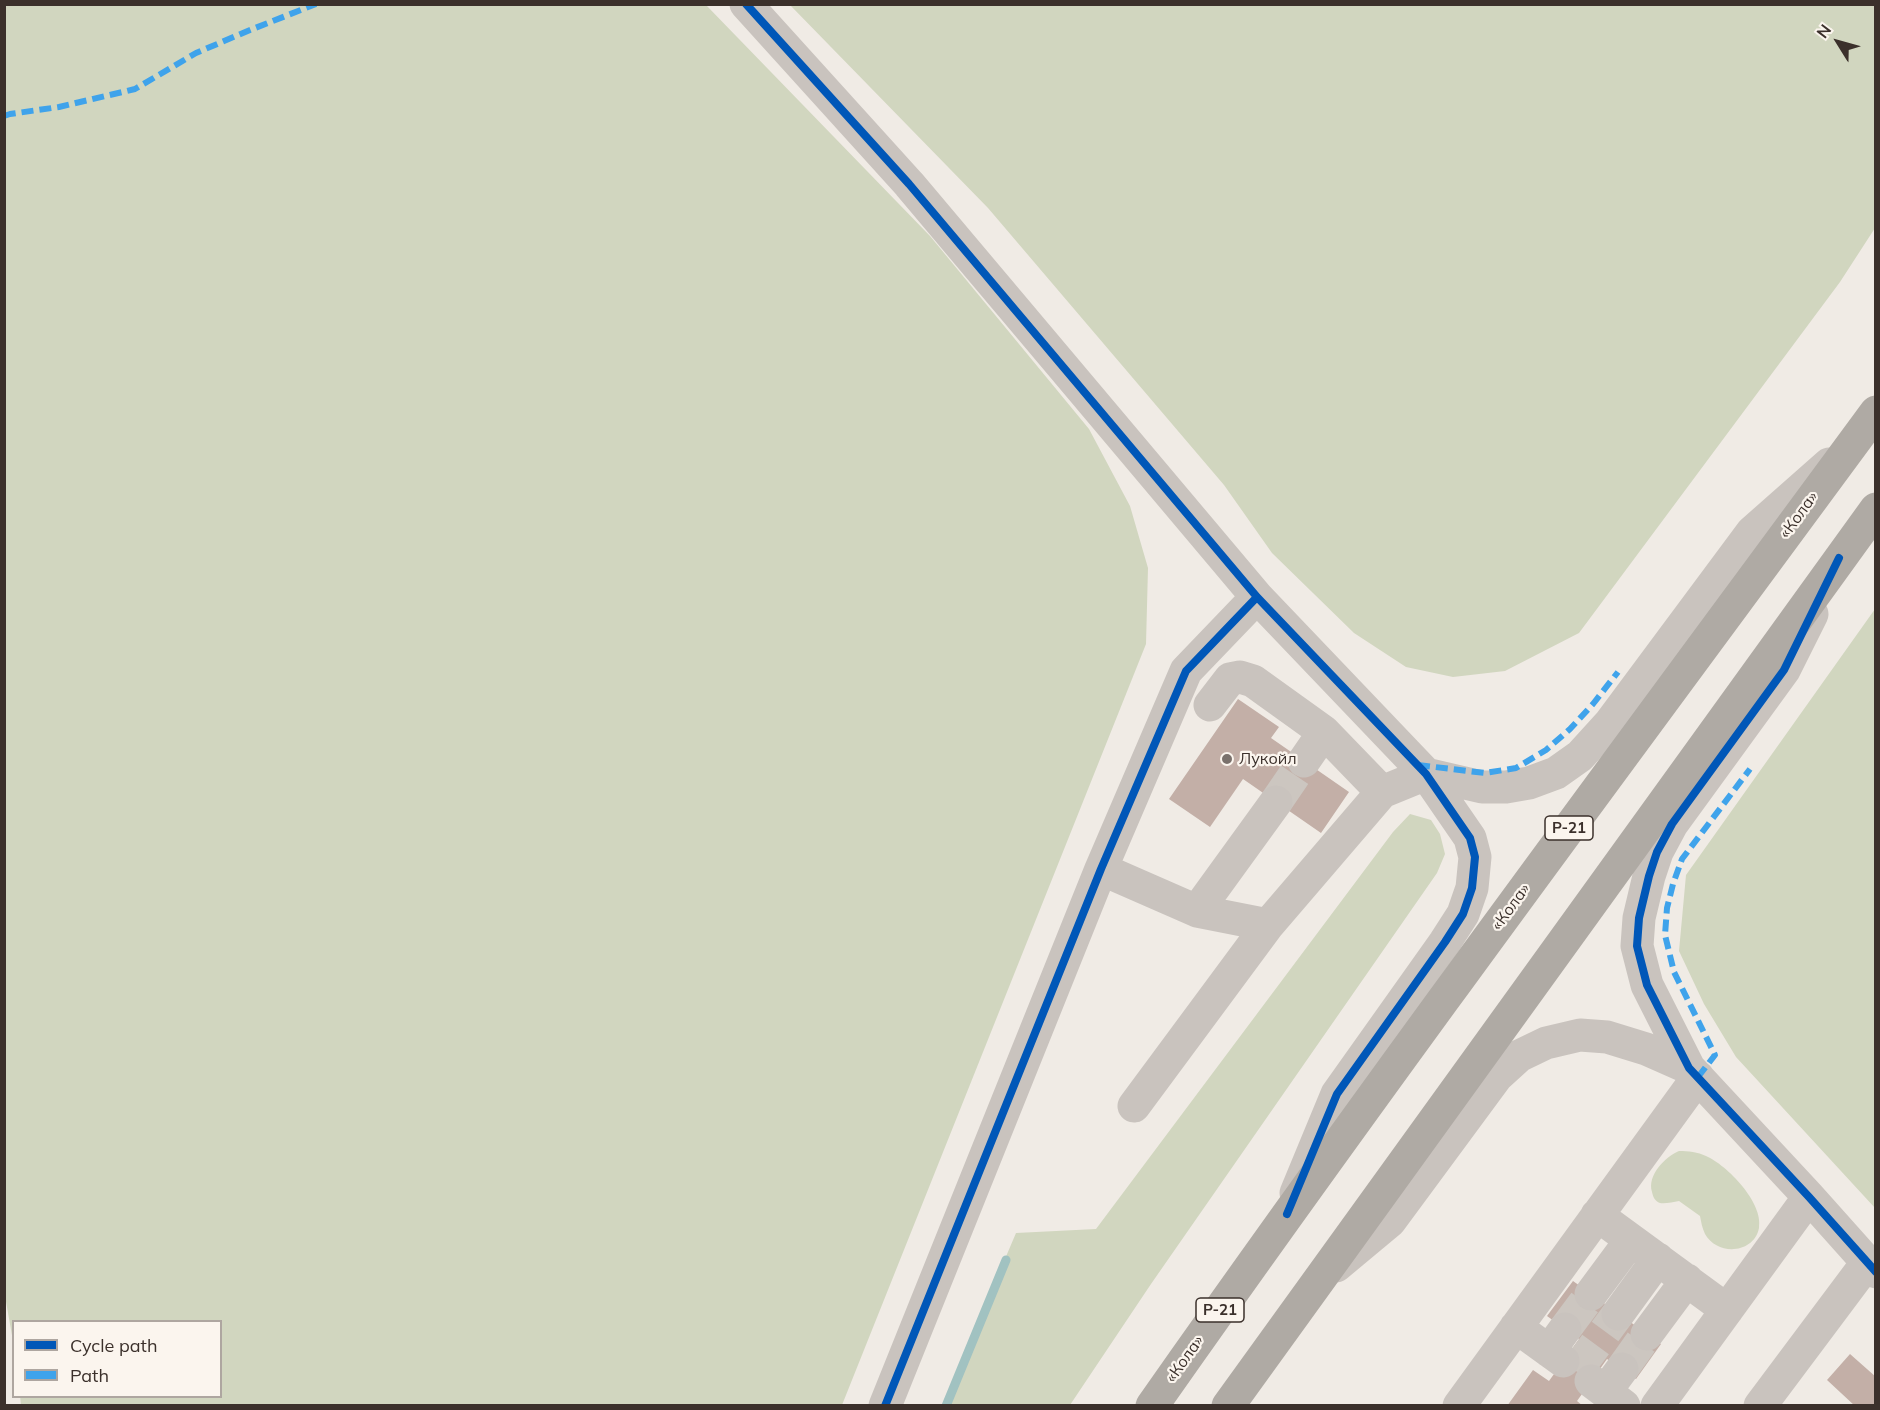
<!DOCTYPE html>
<html>
<head>
<meta charset="utf-8">
<style>
	body { margin:0 }
	#map { position:relative; width:1880px; height:1410px; overflow:hidden; background:#f0ebe5; font-family:Mulish,sans-serif }
	canvas { display:block }
	.frame { position:absolute; inset:0; border:6px solid #3b302b; pointer-events:none }
	.legend { position:absolute; left:12px; top:1320px; width:210px; height:78px; box-sizing:border-box; background:#fbf5ee; border:2px solid #aea6a0; margin:0; padding:8px 10px; list-style:none; font-size:18px; color:#3b302b }
	.legend li { display:flex; align-items:center; gap:12px; height:30px }
	.legend b { width:30px; border:2px solid #aea6a0 }
	.north { position:absolute; left:1808px; top:12px; width:60px; height:60px; -webkit-text-stroke:4px #fbf5ee; paint-order:stroke; rotate:307deg; font-size:16px; font-weight:700; line-height:24px; text-align:center; color:#3b302b }
	.north::after { content:''; display:block; margin:auto; width:21px; height:27px; background:#3b302b; clip-path:polygon(50% 0,100% 100%,50% 72%,0 100%) }
</style>
</head>
<body>
<div id="map">
<canvas width="1880" height="1410"></canvas>
<div class="frame"></div>
<ul class="legend">
<li><b style="height:8px;background:#0057b8"></b>Cycle path</li>
<li><b style="height:8px;background:#3fa3eb"></b>Path</li>
</ul>
<div class="north">N</div>
</div>
<script>
const g = document.querySelector('canvas').getContext('2d');
g.lineJoin = 'round';
function fillPath(path, color) {
  g.fillStyle = color;
  g.fill(path, 'evenodd');
}
function stroke(path, color, width, dash) {
  g.strokeStyle = color;
  g.lineWidth = width;
  g.lineCap = dash ? 'butt' : 'round';
  g.setLineDash(dash || []);
  g.stroke(path);
}
function write(font, color, halo, rows, align = 'center') {
  g.font = font + ' Mulish,sans-serif';
  g.lineWidth = 4.5;
  g.setLineDash([]);
  g.textBaseline = 'middle';
  g.strokeStyle = halo;
  g.fillStyle = color;
  for (const [text, x, y, turn = 0] of rows) {
    g.save();
    g.translate(x, y);
    g.rotate((+turn || 0) * Math.PI / 180);
    g.textAlign = isNaN(turn) ? turn : align;
    if (halo) g.strokeText(text, 0, 0);
    g.fillText(text, 0, 0);
    g.restore();
  }
}
const green = new Path2D(`
	M4,5H706L930,236L1089,429L1130,506L1148,568L1146,644L842,1405H21L20,1396H220V1322H14L13,1341L5,1296Z
	M790,5H1875V228L1840,282L1579,633L1505,671L1453,677L1406,667L1354,633L1272,553L1224,485L988,208Z
	M1875,609V1208L1736,1057L1704,1004L1679,951L1686,875Z
	M1410,814L1431,820L1440,834L1445,854L1437,873L1151,1284L1070,1405H943L1016,1233L1096,1229L1393,832Z
	M1679,1151C1688,1151 1698,1152 1706,1156C1727,1165 1764,1203 1759,1228C1754,1254 1717,1256 1705,1234C1702,1228 1701,1221 1700,1216L1679,1201C1673,1202 1665,1204 1660,1203C1655,1201 1653,1197 1652,1192C1647,1175 1665,1157 1679,1151Z`);
const stream = new Path2D(`
	M946,1406L1006,1260`);
const building = new Path2D(`
	M1238,699L1279,727L1271,738L1349,792L1321,833L1243,779L1210,827L1169,799Z
	M1573,1281L1661,1344L1636,1379L1607,1359L1577,1401L1583,1406H1507L1533,1370L1549,1381L1579,1339L1547,1316Z
	M1850,1354L1876,1377V1406H1855L1827,1380Z`);
const minorTunnel = new Path2D(`
	M1276,802L1304,761
	M1565,1329L1591,1294
	M1622,1369L1647,1334
	M1576,1371L1618,1314`);
const minor = new Path2D(`
	M746,4L909,184L1257,597L1426,774L1470,838L1475,857L1472,888L1463,914L1445,942L1337,1094L1296,1193
	M1812,614L1784,670L1672,824L1657,852L1649,876L1639,918L1637,946L1647,985L1689,1068L1809,1197L1876,1272
	M1210,705L1230,679L1240,677L1253,681L1324,732L1382,792
	M1304,761L1324,732
	M1101,869L1197,911L1268,925
	M1197,911L1276,802
	M1134,1106L1268,925L1382,792L1426,774L1482,787H1506L1529,783L1556,773L1580,756L1610,723L1752,532L1829,464
	M1597,1215L1727,1310
	M1336,1266L1390,1221L1497,1076L1519,1056L1546,1043L1580,1035L1607,1037L1646,1049L1689,1068
	M1591,1294L1631,1240
	M1618,1314L1658,1259
	M1516,1327L1563,1361
	M1647,1334L1687,1280
	M1549,1351L1565,1329
	M1591,1381L1624,1406
	M1605,1392L1622,1369
	M885,1406L1101,869L1186,671L1257,597
	M1459,1406L1698,1077
	M1657,1406L1809,1197
	M1760,1406L1867,1263`);
const highway = new Path2D(`
	M1152,1406C1388,1070 1633,742 1876,412
	M1228,1406L1876,509`);
const quiet = new Path2D(`
	M4,116L10,114L59,107L135,89L196,53L250,30L316,4
	M1418,765L1485,773L1516,768L1546,750L1570,729L1593,704L1618,672
	M1698,1077L1715,1055L1674,972L1665,935L1667,908L1673,884L1682,859L1750,769`);
const cycleway = new Path2D(`
	M746,4L909,184L1257,597L1426,774L1470,838L1475,857L1472,888L1463,914L1445,942L1337,1094L1287,1214
	M1839,558L1784,670L1672,824L1657,852L1649,876L1639,918L1637,946L1647,985L1689,1068L1809,1197L1876,1272
	M885,1406L1101,869L1186,671L1257,597`);
const markers = [
	[1227,759,6,"#7a716c"]
];
const shields = [
	[1569,828,48],
	[1220,1310,48]
];
const shieldNames = [
	["Р-21",1569,828],
	["Р-21",1220,1310]
];
const streetNames = [
	["«Кола»",1799,515,-54],
	["«Кола»",1511,907,-54],
	["«Кола»",1185,1359,-55]
];
const poiNames = [
	["Лукойл",1239,759]
];
fillPath(green, '#d1d6bf');
stroke(stream, '#a1c2c1', 9);
fillPath(building, '#c3afa7');
stroke(minorTunnel, '#ccc6c0', 33, [33, 16]);
stroke(minor, '#c9c3be', 33);
stroke(highway, '#afaaa4', 33);
stroke(quiet, '#3fa3eb', 6, [12, 6]);
stroke(cycleway, '#0057b8', 8);
for (const [x, y, r, color] of markers) {
  const dot = new Path2D();
  dot.arc(x, y, r, 0, 2 * Math.PI);
  g.fillStyle = color;
  g.fill(dot);
  stroke(dot, '#fbf5ee', 2);
}
for (const [x, y, w] of shields) {
  const box = new Path2D();
  box.roundRect(x - w / 2, y - 12, w, 24, 4.5);
  g.fillStyle = '#fbf5ee';
  g.fill(box);
  stroke(box, '#3b302b', 1.5);
}
write('bold 15px', '#3b302b', null, shieldNames);
write('16px', '#3b302b', '#fbf5ee', streetNames);
write('16px', '#3b302b', '#fbf5ee', poiNames, 'left');
</script>
</body>
</html>
